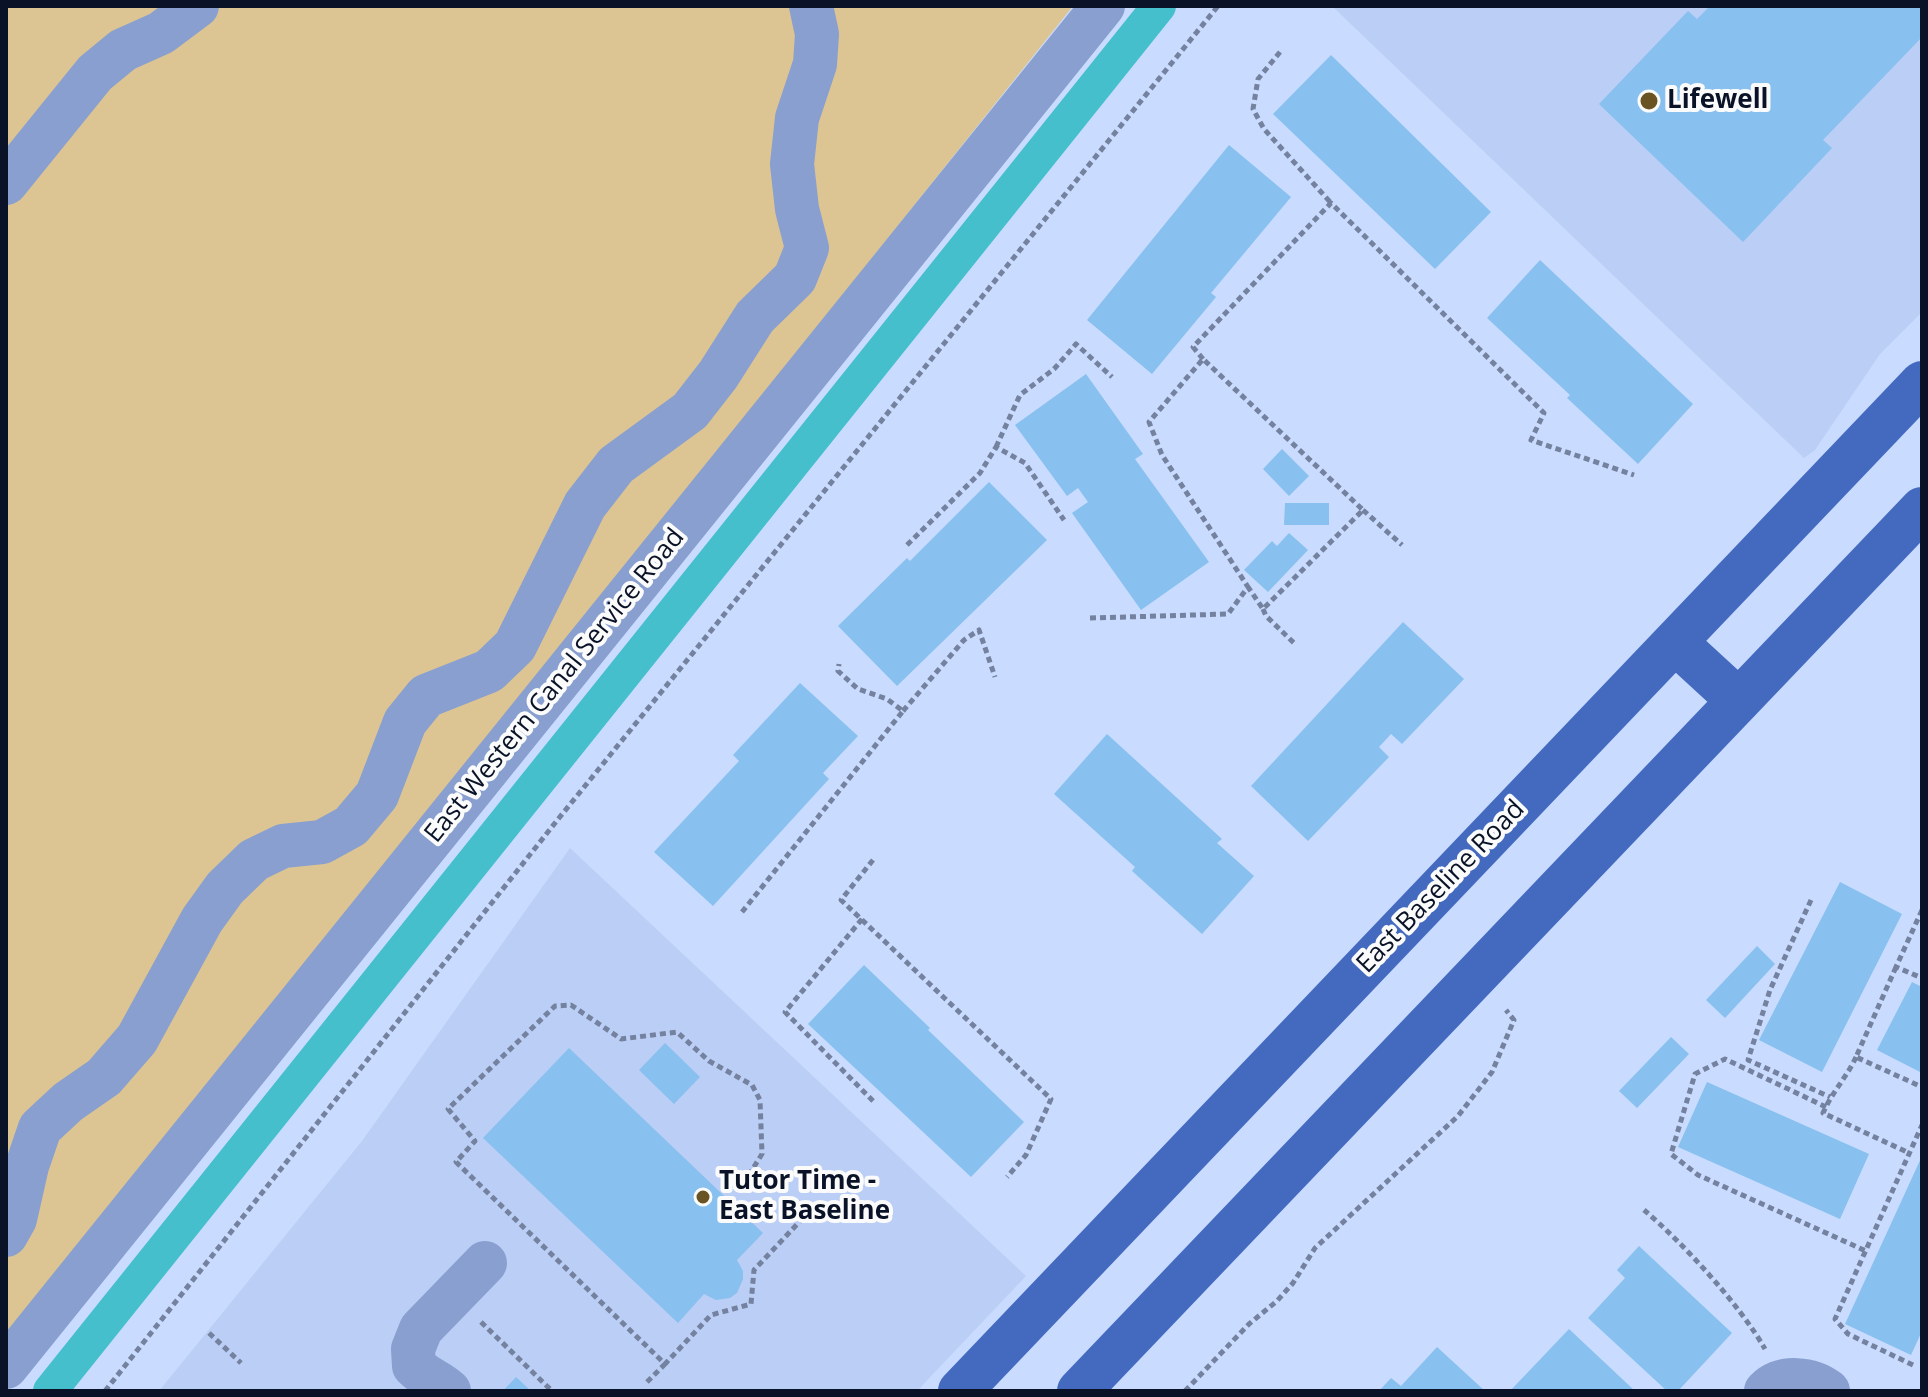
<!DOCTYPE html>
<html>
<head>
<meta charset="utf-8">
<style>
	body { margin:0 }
	#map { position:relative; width:1928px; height:1397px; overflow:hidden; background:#c9dbfe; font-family:"Open Sans",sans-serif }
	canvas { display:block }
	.frame { position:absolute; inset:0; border:8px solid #091226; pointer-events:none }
</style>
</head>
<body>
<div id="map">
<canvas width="1928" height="1397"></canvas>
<div class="frame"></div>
</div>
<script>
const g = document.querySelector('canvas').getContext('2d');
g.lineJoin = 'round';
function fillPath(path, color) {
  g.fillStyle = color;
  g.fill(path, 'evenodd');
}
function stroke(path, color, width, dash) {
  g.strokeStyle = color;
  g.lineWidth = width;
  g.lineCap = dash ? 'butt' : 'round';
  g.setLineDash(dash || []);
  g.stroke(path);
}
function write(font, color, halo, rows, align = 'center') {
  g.font = font + ' "Open Sans",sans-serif';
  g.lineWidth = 8;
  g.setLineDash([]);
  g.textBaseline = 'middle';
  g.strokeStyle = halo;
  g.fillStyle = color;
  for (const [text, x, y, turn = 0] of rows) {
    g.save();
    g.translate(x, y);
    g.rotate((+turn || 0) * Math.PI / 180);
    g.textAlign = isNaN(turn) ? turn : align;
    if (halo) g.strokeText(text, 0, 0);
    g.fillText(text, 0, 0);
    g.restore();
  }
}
const built = new Path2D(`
	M1332,6H1922V312L1880,354L1815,450L1804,458Z
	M570,848L1026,1276L917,1391H159L362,1141Z`);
const green = new Path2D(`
	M6,6H1073L6,1345Z`);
const canal = new Path2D(`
	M50,1391L1159,6`);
const building = new Path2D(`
	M1710,6H1922V37L1823,140L1832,148L1743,242L1599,104L1688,11L1697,19Z
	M1331,55L1491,212L1435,269L1273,114Z
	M1229,145L1291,197L1211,293L1216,297L1152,374L1087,320Z
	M1540,260L1693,404L1638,464L1567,398L1570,395L1487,318Z
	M1086,374L1143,454L1135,459L1209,562L1141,610L1072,513L1088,502L1078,488L1067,496L1015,425Z
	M1282,449L1309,476L1289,496L1263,469Z
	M989,482L1047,540L897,686L838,626L907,558L910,561Z
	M1285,503H1329V525H1284Z
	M1289,533L1308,550L1268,592L1244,570L1272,541L1277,546Z
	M1403,622L1464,679L1402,744L1391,734L1379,747L1389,757L1308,841L1251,786Z
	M800,683L858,736L823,773L829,779L713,906L654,852L739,761L733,755Z
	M1107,734L1222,839L1217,843L1254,876L1202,934L1132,871L1135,867L1054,794Z
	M1840,882L1902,914L1822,1072L1759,1040Z
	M1757,946L1775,964L1725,1018L1706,1000Z
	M864,965L930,1028L928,1030L1024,1122L971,1177L808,1024Z
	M1912,982L1922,987V1073L1877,1050Z
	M1671,1037L1689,1054L1637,1108L1619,1091Z
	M665,1043L700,1077L674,1104L639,1070Z
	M569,1048L763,1233L737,1260L743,1271V1279L737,1293L730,1298L716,1300L704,1294L678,1323L483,1138Z
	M1707,1082L1869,1154L1840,1219L1678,1147Z
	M1922,1156V1331L1911,1355L1845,1324Z
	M1639,1246L1732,1333L1678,1391H1667L1588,1318L1625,1278L1617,1270Z
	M1569,1329L1635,1391H1510Z
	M1437,1347L1485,1391H1379L1391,1378L1401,1386Z
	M516,1377L531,1391H503Z`);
const path = new Path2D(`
	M1280,52L1258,79L1253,109L1264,129L1331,203
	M1203,359L1193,347L1331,203L1544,413L1531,440L1634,475
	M996,447L1020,395L1054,369L1076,344L1112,377
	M1363,510L1402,545
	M907,545L980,473L996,447L1025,463L1064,520
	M1263,609L1266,616L1295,644
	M1090,618L1228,614L1248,587L1162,455L1149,422L1203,359L1363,510L1263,609L1248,587
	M903,711L964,640L979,630L995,677
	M873,860L841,900L1051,1099L1026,1155L1007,1177
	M1811,900L1770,990L1748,1060L1830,1097
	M1922,910L1896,967L1922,978
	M742,912L903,711L887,699L858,689L838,671L839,664
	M862,919L785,1012L875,1103
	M1896,967L1856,1057L1922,1087
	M1856,1057C1847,1077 1832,1092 1823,1113L1909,1153
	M1826,1107L1725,1059L1695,1074L1671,1154L1698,1175L1866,1251
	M732,1186L747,1178L762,1154L760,1100L752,1085L709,1061L677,1032L621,1039L571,1005L555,1006L448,1109L475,1141L456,1162L665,1364L711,1315L751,1304L754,1270L819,1201L837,1220
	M1644,1210C1683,1243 1740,1305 1765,1349
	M481,1322L552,1391
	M209,1333L241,1363
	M1913,1365L1848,1334L1835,1319L1922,1125
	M647,1382L665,1364
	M105,1391L559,818L1218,6
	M1185,1391L1249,1324L1277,1301L1293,1283L1315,1248L1458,1116L1492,1072L1514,1020L1506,1010`);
const minor = new Path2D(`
	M6,183L95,73L123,50L161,33L197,6
	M6,1235L15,1219L27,1166L40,1128L68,1102L104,1077L137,1039L202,920L225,888L254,860L283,846L322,842L351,826L377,795L405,722L426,696L489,671L515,646L585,505L616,465L690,411L718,375L755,317L795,278L807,248L797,209L792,164L797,118L815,64L817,34L811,6
	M6,1367L1103,6
	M449,1391C437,1380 427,1379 414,1366L413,1349L421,1329L485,1263
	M1766,1391C1782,1375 1811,1378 1828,1391`);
const major = new Path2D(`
	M1676,643L1738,700
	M960,1391L1922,383
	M1079,1391L1922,509`);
const markers = [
	[1649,101,10,"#695322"],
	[703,1197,8,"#695322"]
];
const poiNames = [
	["Lifewell",1667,101],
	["Tutor Time -",719,1182],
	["East Baseline",719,1212]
];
const streetNames = [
	["East Western Canal Service Road",555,686,-51],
	["East Baseline Road",1441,887,-46]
];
fillPath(built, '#bbcef5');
fillPath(green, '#ddc593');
stroke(canal, '#44bfcb', 34);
fillPath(building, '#88c0ef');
stroke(path, '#74829f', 5, [6, 4]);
stroke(minor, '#889fcf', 44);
stroke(major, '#446ac0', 44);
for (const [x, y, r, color] of markers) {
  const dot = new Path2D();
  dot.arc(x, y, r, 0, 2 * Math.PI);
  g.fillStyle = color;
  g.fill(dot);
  stroke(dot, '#fbfbfb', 3);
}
write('bold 26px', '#091226', '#fbfbfb', poiNames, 'left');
write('26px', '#091226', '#fbfbfb', streetNames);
</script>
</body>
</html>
